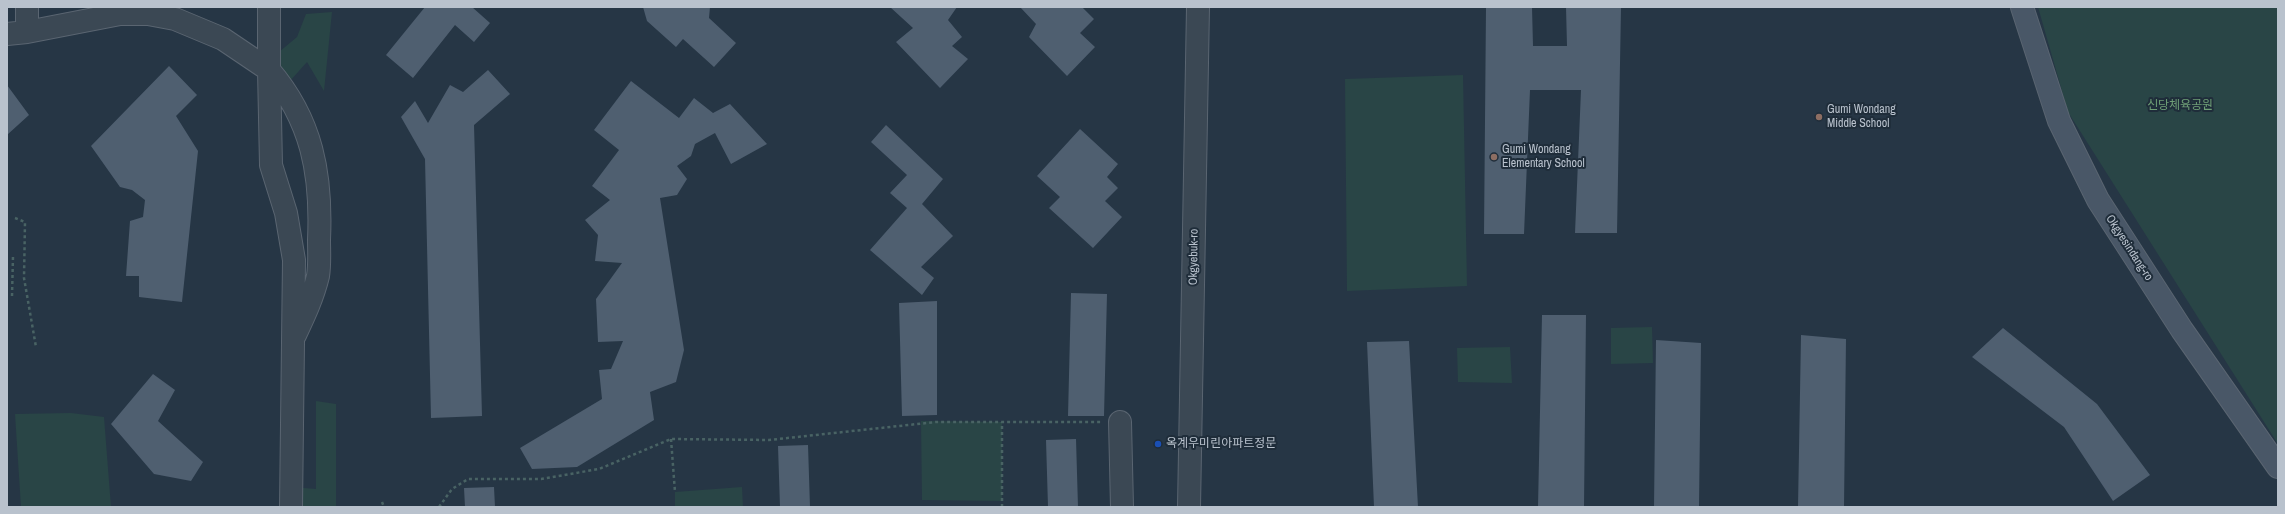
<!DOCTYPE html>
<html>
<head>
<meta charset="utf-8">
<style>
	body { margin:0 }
	#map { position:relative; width:2285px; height:514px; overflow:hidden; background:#263645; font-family:"Archivo Narrow",sans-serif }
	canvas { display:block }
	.frame { position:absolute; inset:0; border:8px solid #b9c2cd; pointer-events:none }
</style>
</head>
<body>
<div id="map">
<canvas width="2285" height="514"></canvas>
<div class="frame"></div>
</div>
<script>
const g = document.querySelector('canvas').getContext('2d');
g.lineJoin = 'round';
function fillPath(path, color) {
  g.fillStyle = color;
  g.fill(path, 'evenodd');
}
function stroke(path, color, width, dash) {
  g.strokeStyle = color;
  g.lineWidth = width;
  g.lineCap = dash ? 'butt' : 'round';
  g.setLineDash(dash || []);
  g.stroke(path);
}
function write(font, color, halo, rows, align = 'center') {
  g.font = font + ' "Archivo Narrow","Noto Sans KR",sans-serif';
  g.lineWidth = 4;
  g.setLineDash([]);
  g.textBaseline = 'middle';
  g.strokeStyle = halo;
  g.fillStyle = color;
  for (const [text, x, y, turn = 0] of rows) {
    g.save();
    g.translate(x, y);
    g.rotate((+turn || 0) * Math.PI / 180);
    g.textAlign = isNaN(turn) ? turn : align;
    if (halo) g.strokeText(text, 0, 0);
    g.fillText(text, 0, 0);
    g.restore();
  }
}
const green = new Path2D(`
	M2038,7H2278V444L2068,112Z
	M332,12L324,91L307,62L290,81L273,57L297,37L306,14Z
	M1463,75L1467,286L1347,291L1345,79Z
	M1652,327L1653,363L1611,364V328Z
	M1510,347L1512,383L1458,382L1457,348Z
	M316,401L336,404V507H291V487L316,489Z
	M71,413L104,417L111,507H21L15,414Z
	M921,421L1002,422V501L922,500Z
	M742,487L743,507H675V492Z`);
const building = new Path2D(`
	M425,7H472L490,23L474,42L455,25L413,78L386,55Z
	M643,7H710L709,18L736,43L714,67L683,39L676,47L647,21Z
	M890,7H957L948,20L962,37L952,46L968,59L940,88L896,42L913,28Z
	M1020,7H1082L1094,19L1080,33L1095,47L1067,76L1029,37L1036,24Z
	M1486,7H1532L1533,46H1567L1566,7H1621L1617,233H1575L1581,90H1530L1524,234H1484Z
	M169,66L197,95L176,116L198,151L182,302L139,297V276H126L130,221L143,217L145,200L132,190L120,187L91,146Z
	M488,70L510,94L474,125L482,416L431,418L425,159L401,117L415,101L428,123L450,85L463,92Z
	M631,81L679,118L694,98L713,113L730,104L767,144L731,164L715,133L695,144L691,156L677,166L687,179L677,195L660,198L684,350L676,382L650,392L654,420L577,467L532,469L520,448L602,399L599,370L611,369L623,341L598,342L596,299L622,263L595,261L598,235L585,220L610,200L592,186L619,150L594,130Z
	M7,85L29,115L7,135Z
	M886,125L943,179L922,204L953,236L921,267L934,278L922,295L870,250L907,208L890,193L907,175L871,142Z
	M1080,129L1118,164L1107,177L1118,188L1105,201L1122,217L1093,248L1049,208L1060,197L1037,176Z
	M1071,293L1107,294L1104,416H1068Z
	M937,301V415L902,416L899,303Z
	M1542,315H1586L1584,507H1538Z
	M2003,328L2097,404L2150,475L2113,501L2064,427L1972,357Z
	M1801,335L1846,339L1844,507H1798Z
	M1656,340L1701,343L1699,507H1654Z
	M1409,341L1418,507H1374L1367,342Z
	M153,374L175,390L158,421L203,462L191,481L154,474L111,424Z
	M1076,439L1078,507H1048L1046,440Z
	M808,445L810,507H780L778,446Z
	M494,487L495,507H465L464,488Z`);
const path = new Path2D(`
	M15,218L25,222L24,278L36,347
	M12,296L13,256
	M671,439L675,492
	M382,502L384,507
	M439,507L452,489L468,479H541L599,469L671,439L769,440L936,422H1101
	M1002,507V422`);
const street = new Path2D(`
	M27,32L120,14H148L175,19L223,39L269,70V7
	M7,34L27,32V7
	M269,70L271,165L286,213L294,260L291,507
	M269,70C312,120 322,174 319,240C319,251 320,264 318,276C313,297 304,316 295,335
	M1120,422L1122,507
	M1189,507L1198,7`);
const secondary = new Path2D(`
	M2022,7L2059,121L2098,200L2182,330L2278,467`);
const markers = [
	[1819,117,4,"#8d6e63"],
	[1494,157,4,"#8d6e63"],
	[1158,444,4,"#1a4fb4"]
];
const parkNames = [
	["신당체육공원",2180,106]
];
const poiNames = [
	["Gumi Wondang",1827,110],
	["Middle School",1827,124],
	["Gumi Wondang",1502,150],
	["Elementary School",1502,164],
	["옥계우미린아파트정문",1166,444]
];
const streetNames = [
	["Okgyesindang-ro",2129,248,57],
	["Okgyebuk-ro",1194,257,-89]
];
fillPath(green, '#294546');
fillPath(building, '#4f5f70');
stroke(street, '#5a6571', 24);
stroke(secondary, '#5a6571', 24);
stroke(path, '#496364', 2.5, [3, 3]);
stroke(street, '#3b4854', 22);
stroke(secondary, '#495767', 22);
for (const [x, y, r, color] of markers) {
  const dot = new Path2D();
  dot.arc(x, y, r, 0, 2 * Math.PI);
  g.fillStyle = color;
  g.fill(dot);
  stroke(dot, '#1f2d3a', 1.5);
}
write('12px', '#6f9f76', '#1f2d3a', parkNames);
write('12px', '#b9c2cd', '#1f2d3a', poiNames, 'left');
write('12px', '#b9c2cd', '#1f2d3a', streetNames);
</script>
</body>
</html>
